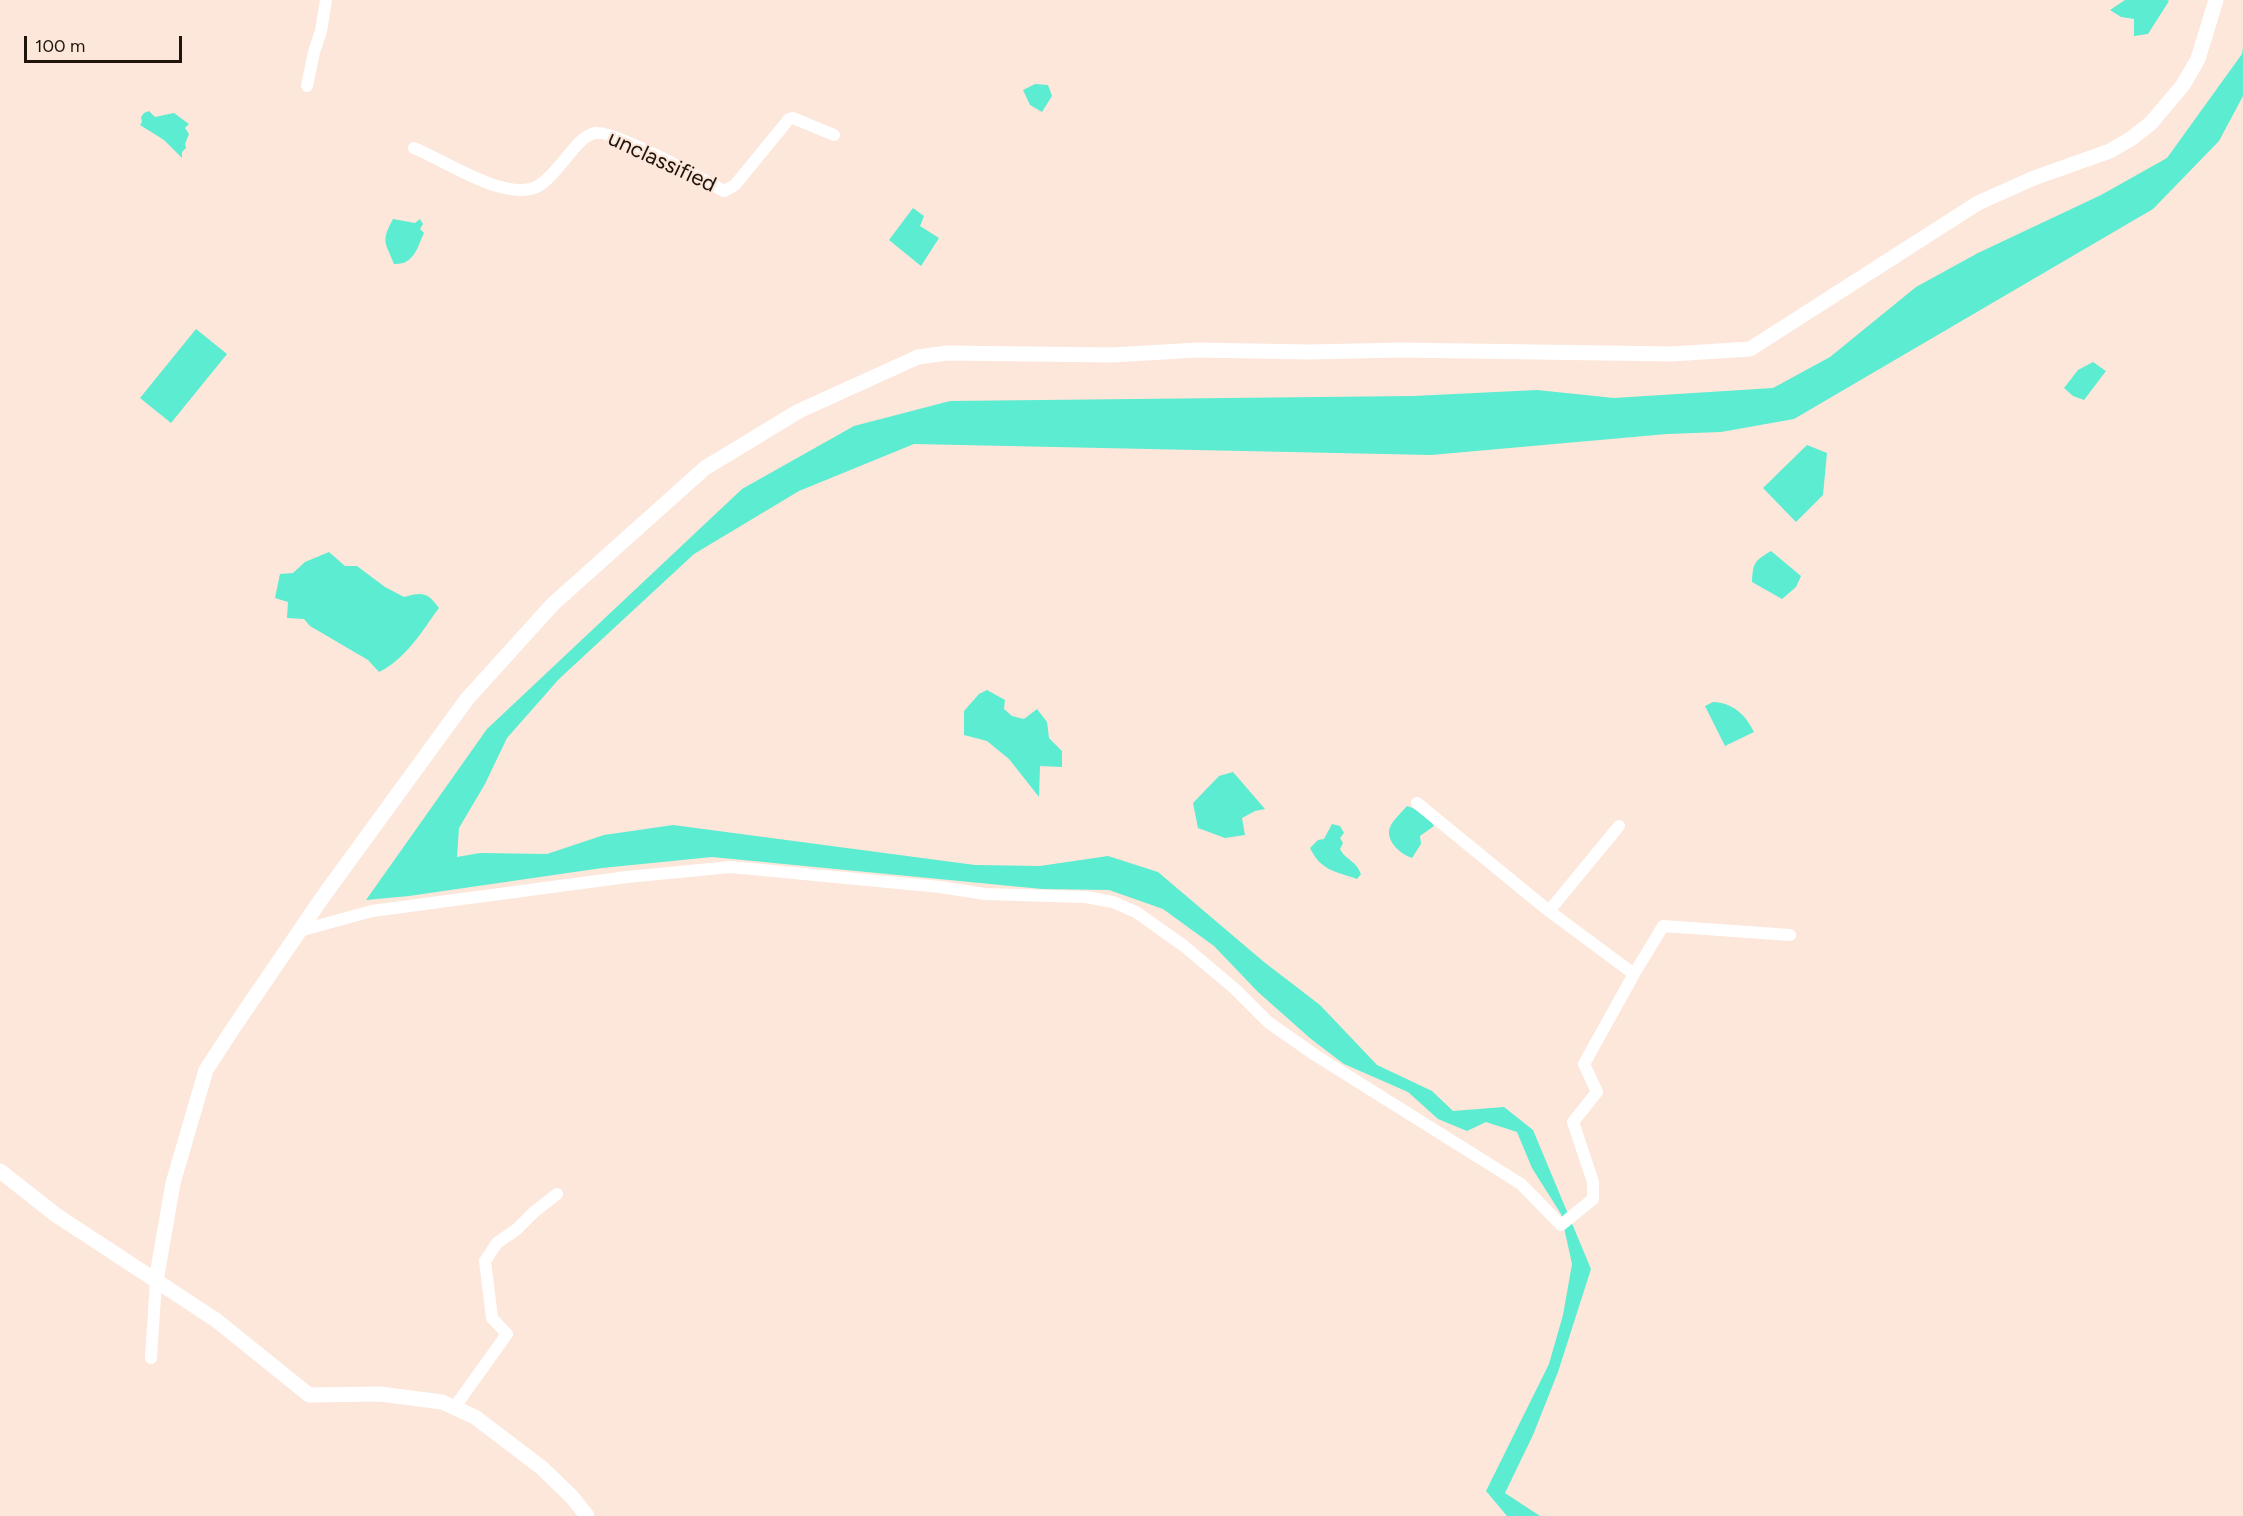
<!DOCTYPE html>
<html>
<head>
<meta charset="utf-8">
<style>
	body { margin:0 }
	#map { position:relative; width:2243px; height:1516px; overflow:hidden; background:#fce7da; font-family:Figtree,sans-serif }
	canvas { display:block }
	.scale { position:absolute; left:24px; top:36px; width:158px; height:27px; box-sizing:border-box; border:3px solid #20150d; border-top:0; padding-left:8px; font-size:18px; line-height:21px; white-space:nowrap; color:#20150d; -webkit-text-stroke:4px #fce7da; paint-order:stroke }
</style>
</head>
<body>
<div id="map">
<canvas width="2243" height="1516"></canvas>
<div class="scale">100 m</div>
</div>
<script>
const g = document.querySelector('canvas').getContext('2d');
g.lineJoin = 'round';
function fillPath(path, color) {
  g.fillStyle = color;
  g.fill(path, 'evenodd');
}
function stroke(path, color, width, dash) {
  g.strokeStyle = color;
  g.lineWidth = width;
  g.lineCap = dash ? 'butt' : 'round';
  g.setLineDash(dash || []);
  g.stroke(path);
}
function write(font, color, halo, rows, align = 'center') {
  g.font = font + ' Figtree,sans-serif';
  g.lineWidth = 4.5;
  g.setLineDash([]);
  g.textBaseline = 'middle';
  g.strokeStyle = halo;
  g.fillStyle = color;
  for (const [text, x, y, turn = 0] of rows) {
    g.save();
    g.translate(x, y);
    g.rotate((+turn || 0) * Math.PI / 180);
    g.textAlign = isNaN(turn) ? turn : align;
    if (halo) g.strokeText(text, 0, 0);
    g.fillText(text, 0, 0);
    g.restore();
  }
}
const water = new Path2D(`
	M2125,0H2167L2169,1L2148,34L2134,36V19L2121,17L2110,10Z
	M2243,48V96L2219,141L2153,209L1794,419L1721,432L1667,434L1431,455L914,444L799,491L694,554L559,679L507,738L485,784L459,828L457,857L480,853L547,854L604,835L673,825L975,865L1040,866L1108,856L1158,872L1264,962L1320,1005L1377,1065L1432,1091L1453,1111L1504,1107L1533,1130L1591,1269L1558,1372L1533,1435L1505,1493L1540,1516H1507L1486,1491L1549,1364L1563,1315L1572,1264L1561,1214L1532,1168L1517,1132L1486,1122L1467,1131L1438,1119L1408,1092L1344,1064L1311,1039L1258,992L1214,946L1163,909L1109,890L1042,889L712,857L602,868L409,896L366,900L487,729L742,489L854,426L950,401L1413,396L1537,390L1614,398L1773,388L1830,357L1916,287L1978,253L2101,195L2167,158L2242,54Z
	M1035,84L1048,85L1052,96L1042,112L1030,105L1023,90Z
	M149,111L155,117L174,113L189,124L185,128L189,134L185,144L186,148L182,152V158L164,140L140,125L142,122L141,117L144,113Z
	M913,208L924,216L920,226L939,238L921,266L889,240Z
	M393,219L415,223L420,219L423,224L420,229L424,233C417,248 414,265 394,264C386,242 380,243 393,219Z
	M196,329L227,354L171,423L140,398Z
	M2093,362L2106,371L2084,400L2073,396L2064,388L2078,370Z
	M1807,445L1827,453L1823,495L1796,522L1763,488Z
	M1771,551L1801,576L1796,587L1782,599L1752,582C1753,563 1754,561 1771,551Z
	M329,552L345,566H357L385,587L404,597C423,592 427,592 439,608C422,631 406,659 379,672L368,660L310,626L304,619L287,618L288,602L275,598L280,574L293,573L305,562Z
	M987,690L1005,700L1004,709L1012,716L1024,719L1037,709L1047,722L1049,738L1062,751V767L1040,766L1039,797L1009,759L987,741L964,735V711L979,694Z
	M1713,702C1733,703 1745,714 1754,732L1725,746L1705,706Z
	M1233,772L1265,809L1255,811L1242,818L1245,835L1225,838L1198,828L1193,803L1219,776Z
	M1407,806C1419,810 1428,816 1434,826L1420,836L1421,844L1412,858C1400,854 1383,839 1391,825C1395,818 1402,812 1407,806Z
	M1332,824L1340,826L1344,833L1340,838L1343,843L1340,849C1346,861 1355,859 1361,874L1357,879C1335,871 1321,871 1310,848L1318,840L1324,839Z`);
const minor = new Path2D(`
	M307,86L314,52L321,31L326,0
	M414,148C446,161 500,199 534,188C545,184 554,172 561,164C570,154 581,136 595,133C615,130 702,179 724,191L735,185L789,119L793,118L834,135
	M1417,803L1549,911L1634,974
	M1549,911L1619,826
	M299,931L372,911L627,877L731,867L940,887L985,894L1086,897L1113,902L1136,912L1184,946L1235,989L1268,1022L1315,1055L1521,1184L1561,1225L1593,1199V1182L1573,1122L1597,1092L1584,1064L1634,974L1663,926L1790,935
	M151,1358L156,1281
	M454,1408L507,1334L492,1318L485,1261L497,1243L517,1229L534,1212L557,1194`);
const major = new Path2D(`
	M0,1171L56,1215L216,1320L309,1395L380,1394L442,1402L475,1417L542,1468L572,1497L587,1516
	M156,1281L173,1183L206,1070L234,1027L322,898L467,699L553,604L705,468L799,411L918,357L947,353L1112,355L1197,350L1310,352L1400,350L1672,354L1750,349L1978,203L2034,178L2110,151L2132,138L2151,123L2183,85L2198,59L2216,0`);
const streetNames = [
	["unclassified",662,162,25]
];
fillPath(water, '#5becd1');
stroke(minor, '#fff', 12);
stroke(major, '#fff', 15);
write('22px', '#20150d', '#fce7da', streetNames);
</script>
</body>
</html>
